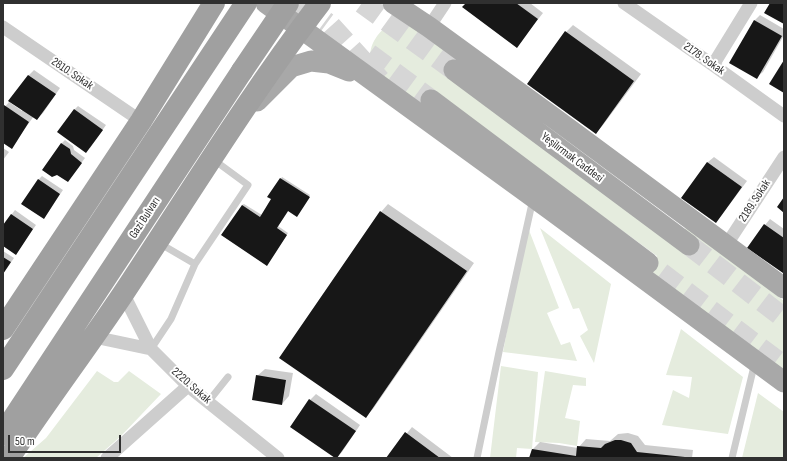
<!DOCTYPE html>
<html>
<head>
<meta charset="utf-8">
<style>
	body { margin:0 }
	#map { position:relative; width:787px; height:461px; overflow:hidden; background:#fff; font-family:"Sofia Sans Condensed",sans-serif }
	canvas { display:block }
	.frame { position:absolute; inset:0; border:4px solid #303030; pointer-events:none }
	.scale { position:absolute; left:8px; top:435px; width:113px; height:18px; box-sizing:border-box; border:2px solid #303030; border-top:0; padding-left:5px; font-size:12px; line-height:14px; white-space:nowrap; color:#303030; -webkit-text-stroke:3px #fff; paint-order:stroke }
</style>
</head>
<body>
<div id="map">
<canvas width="787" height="461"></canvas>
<div class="frame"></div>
<div class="scale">50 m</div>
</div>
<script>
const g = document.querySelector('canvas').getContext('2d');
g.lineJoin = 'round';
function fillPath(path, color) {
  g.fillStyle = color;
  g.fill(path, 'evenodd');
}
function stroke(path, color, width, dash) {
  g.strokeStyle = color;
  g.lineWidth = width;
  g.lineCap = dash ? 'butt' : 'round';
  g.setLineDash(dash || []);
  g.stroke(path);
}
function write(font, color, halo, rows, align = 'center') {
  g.font = font + ' "Sofia Sans Condensed",sans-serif';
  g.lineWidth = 4;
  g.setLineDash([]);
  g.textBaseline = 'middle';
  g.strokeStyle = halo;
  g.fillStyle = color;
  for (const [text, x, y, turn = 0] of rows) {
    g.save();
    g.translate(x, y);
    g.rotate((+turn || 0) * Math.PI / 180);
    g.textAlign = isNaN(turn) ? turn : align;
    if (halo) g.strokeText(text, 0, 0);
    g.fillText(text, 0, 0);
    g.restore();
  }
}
const green = new Path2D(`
	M402,23L414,27L460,62L678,240L687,226L784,301V371L648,269L657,256L436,94L425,109C414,100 372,73 370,61C369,56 371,47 373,43C381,28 387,26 402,23Z
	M527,225L559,308L547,313L561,345L570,342L577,361L503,352Z
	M540,228L611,284L594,363L580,336L588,330L579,308L573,309Z
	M681,329L743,377L728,434L662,425L673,390L689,398L692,377L666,375Z
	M501,366L538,372L532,449L517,448L516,458H490Z
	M97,371L114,382H118L129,371L161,394L121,436L96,458H23L46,438Z
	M545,371L586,378V386L573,385L565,418L580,421L577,446L559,443L535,442Z
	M758,393L784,412V458H742Z`);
const shadow = new Path2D(`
	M467,3H530L543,13L517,46Z
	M760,15L784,29V35L763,72L757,77L754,21Z
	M573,25L641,74L603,125L596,133L566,32Z
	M34,70L60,88L43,113L37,119L34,116L11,148L3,142V109L9,102L22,111L28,76Z
	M78,106L106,125L90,148L74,110Z
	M65,140L73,146L74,150L85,158L71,177L57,173L61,144Z
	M3,148L9,152L3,160Z
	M714,157L747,181L721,216L716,222L682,198L708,162Z
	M42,176L63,190L44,218L38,180Z
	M282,177L310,195L298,214L289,210L278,226L288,233L268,263L242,205L244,204L262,215L272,199L269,197Z
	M388,204L474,263L373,409L366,416L381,212Z
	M15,210L36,225L16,254L3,245V226Z
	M770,219L784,229V270L765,225Z
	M3,251L14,258L3,274Z
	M265,369L293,373L289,396L282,404L257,376Z
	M316,394L360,425L342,452L336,458L310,400Z
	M412,427L453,458H387Z
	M628,433L638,436L645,445L693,450L692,458H530L532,450L540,442L578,448L586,439L610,441L618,434Z`);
const building = new Path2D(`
	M466,3H516L538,19L517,48L462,7Z
	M770,3H784V24L764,13Z
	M754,20L782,36L757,79L729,63Z
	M565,31L634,81L596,134L527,84Z
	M784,60V93L769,84Z
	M28,75L56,94L37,120L8,101Z
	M4,105L29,122L12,149L3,143V107Z
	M74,109L103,130L86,153L57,132Z
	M61,143L70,149L71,154L82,163L68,182L57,175L52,177L42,170Z
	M707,162L742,187L716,223L681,198Z
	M280,178L310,197L297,217L288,211L277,228L287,235L267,266L221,235L242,205L260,217L271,199L267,197Z
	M38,179L60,194L44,219L21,204Z
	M784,197V213L777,207Z
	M380,211L467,271L366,418L279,358Z
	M11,214L33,229L16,255L3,246V225Z
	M764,224L784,238V271L783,273L747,248Z
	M3,257L11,262L3,274Z
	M256,375L286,380L282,405L252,400Z
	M309,399L356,431L337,458H335L290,427Z
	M405,432L440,458H386Z
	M615,440H621L631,443L637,452L685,457V458H529L532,449L576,456L577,446L601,448L605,444Z`);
const primaryTunnel = new Path2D(`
	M300,3L327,23
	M362,3L454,70
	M331,26L380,80
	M369,54L431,100
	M689,245L784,318
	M661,273L784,366`);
const service = new Path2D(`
	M159,243L195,264L248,185L214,160
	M151,349L171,319L195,264
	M208,402L228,377
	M477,458L499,352L533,199
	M732,458L755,362`);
const minor = new Path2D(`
	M624,3L713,65L784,116
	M3,27L141,121
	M429,27L445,3
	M713,65L751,3
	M727,244L784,157
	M123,293L151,349
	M94,337L151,349L188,386L278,458
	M107,458L188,386`);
const primary = new Path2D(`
	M266,3L551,210L784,382
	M393,3L429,27L558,121L784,288
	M454,70L689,245
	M431,100L648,263
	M257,101L291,67L311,61L329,63L349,71`);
const trunk = new Path2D(`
	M3,329L141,121L214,3
	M3,369L246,3
	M3,434L242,71
	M9,458C46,402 86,349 123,294C188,196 249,96 320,3`);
const trunkBridge = new Path2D(`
	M242,71L288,3`);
const streetNames = [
	["2178. Sokak",704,59,35],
	["2810. Sokak",72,74,34],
	["Yeşilırmak Caddesi",572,158,37],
	["2189. Sokak",755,201,-57],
	["Gazi Bulvarı",145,218,-57],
	["2220. Sokak",191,386,41]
];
fillPath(green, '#e5ecde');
fillPath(shadow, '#0003');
fillPath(building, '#171717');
stroke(primaryTunnel, '#d6d6d6', 21, [21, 10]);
stroke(service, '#cdcdcd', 7);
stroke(minor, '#cdcdcd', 13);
stroke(primary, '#a8a8a8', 21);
stroke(trunk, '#a0a0a0', 22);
stroke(trunkBridge, '#a0a0a0', 22);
write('12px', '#303030', '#fff', streetNames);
</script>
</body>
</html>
